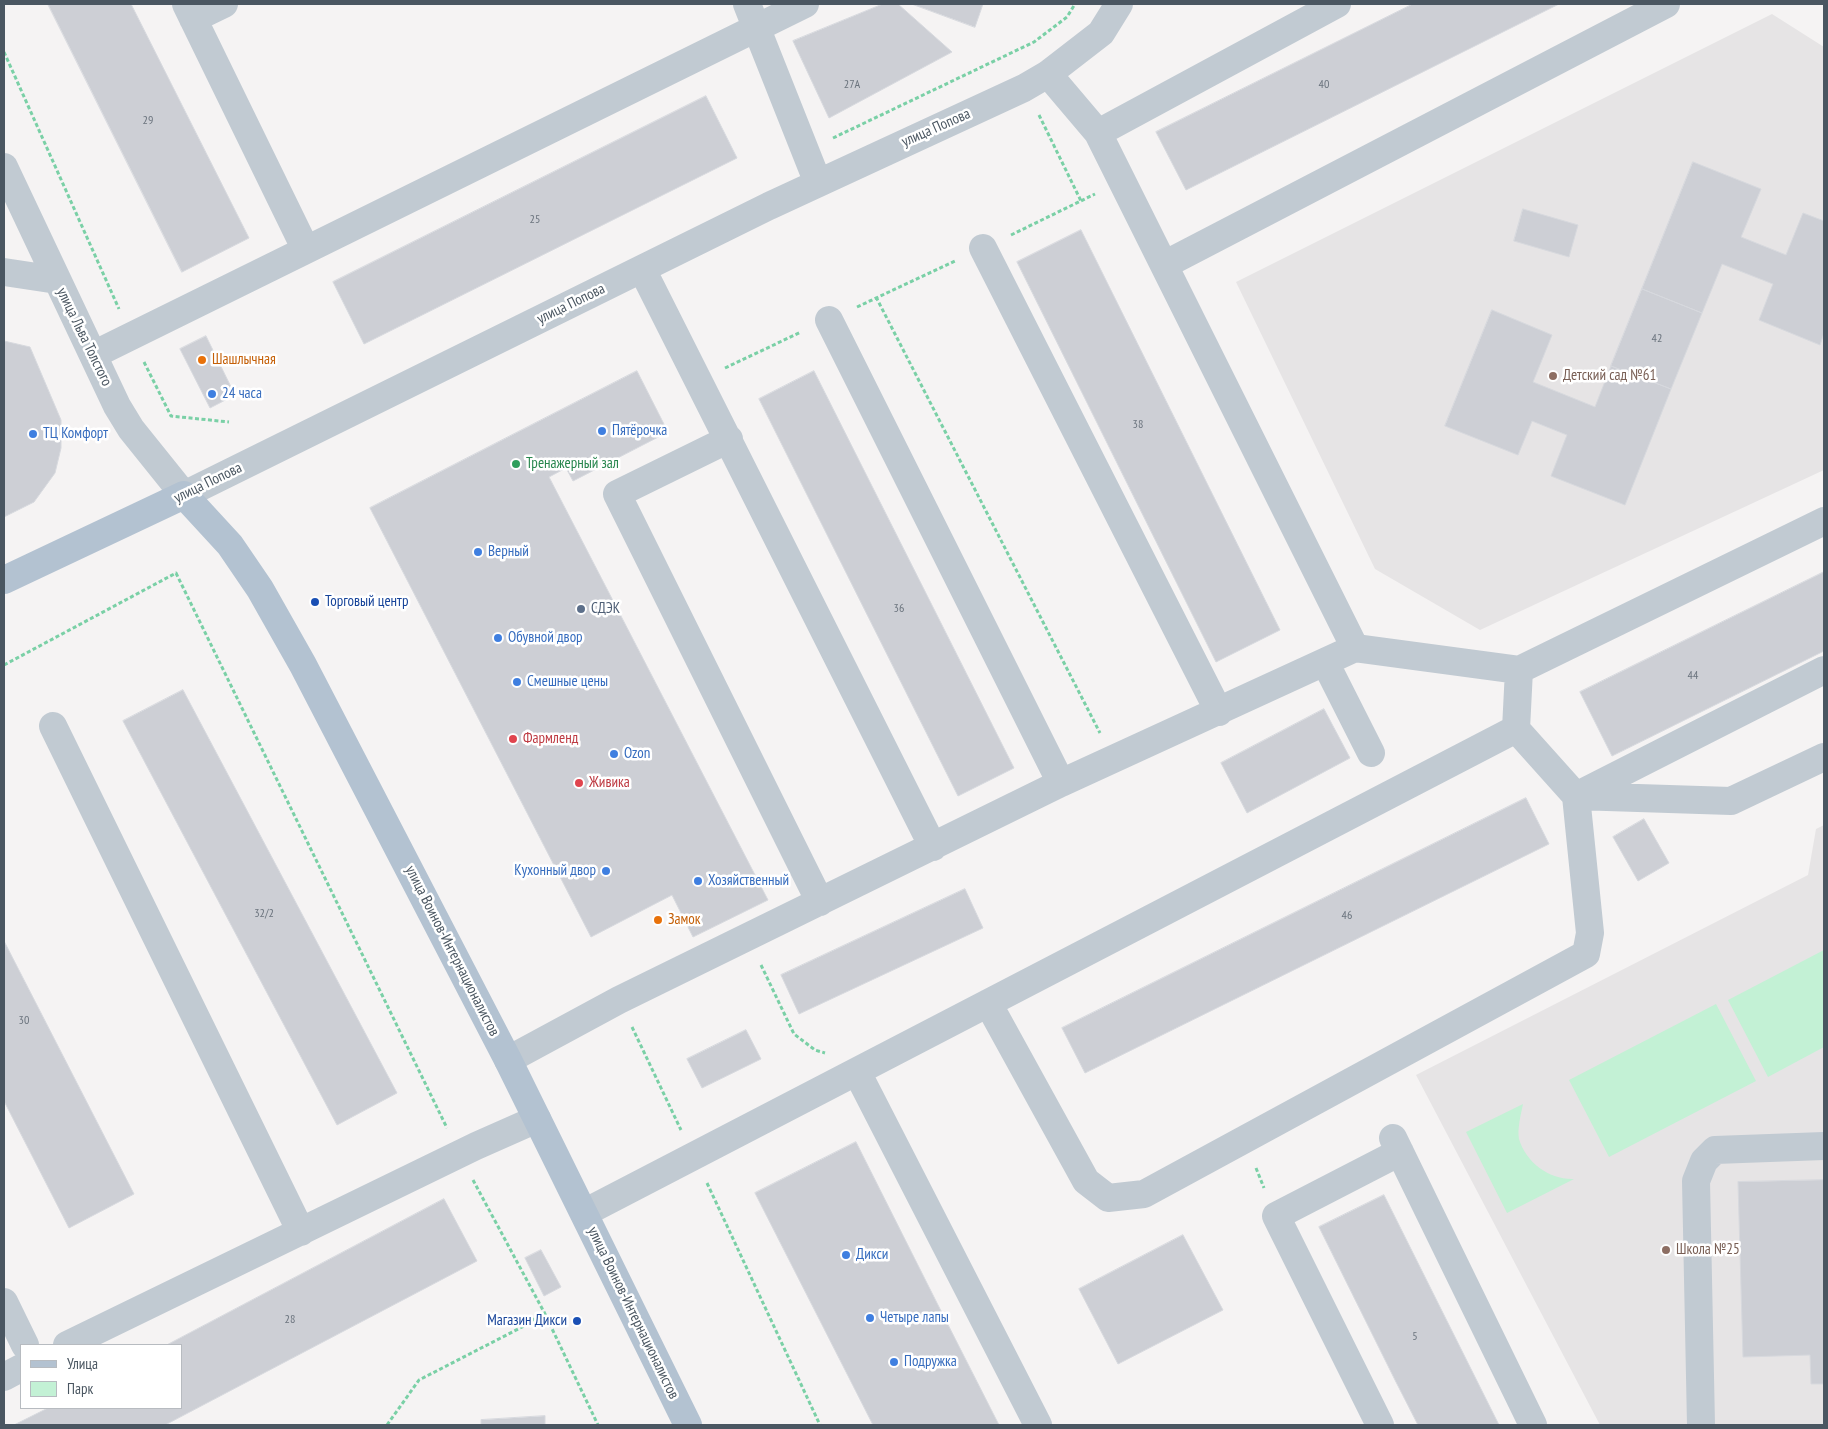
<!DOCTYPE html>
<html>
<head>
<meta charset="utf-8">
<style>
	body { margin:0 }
	#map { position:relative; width:1828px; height:1429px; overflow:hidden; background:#f5f3f3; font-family:"PT Sans Narrow",sans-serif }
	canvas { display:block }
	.frame { position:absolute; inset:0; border:5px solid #4a5661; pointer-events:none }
	.legend { position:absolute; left:20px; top:1344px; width:162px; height:65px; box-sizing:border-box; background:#fff; border:1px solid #b7bbc0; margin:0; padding:6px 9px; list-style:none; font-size:15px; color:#4a5661 }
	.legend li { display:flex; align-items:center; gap:10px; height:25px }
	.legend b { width:25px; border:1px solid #b7bbc0 }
</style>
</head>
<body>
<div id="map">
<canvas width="1828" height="1429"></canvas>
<div class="frame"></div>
<ul class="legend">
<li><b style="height:6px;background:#b3c2d1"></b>Улица</li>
<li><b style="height:14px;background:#c3f1d5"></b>Парк</li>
</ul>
</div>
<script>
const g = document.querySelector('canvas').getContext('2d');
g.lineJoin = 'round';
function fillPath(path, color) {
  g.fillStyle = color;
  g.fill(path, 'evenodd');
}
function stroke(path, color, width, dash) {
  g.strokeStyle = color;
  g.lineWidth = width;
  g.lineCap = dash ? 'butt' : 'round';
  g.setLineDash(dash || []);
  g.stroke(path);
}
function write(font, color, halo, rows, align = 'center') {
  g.font = font + ' "PT Sans Narrow",sans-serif';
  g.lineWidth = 5;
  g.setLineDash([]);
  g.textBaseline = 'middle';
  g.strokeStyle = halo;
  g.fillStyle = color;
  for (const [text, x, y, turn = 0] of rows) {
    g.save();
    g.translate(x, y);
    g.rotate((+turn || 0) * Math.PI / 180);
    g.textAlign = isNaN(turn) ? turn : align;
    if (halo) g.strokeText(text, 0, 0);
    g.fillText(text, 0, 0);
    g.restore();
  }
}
const education = new Path2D(`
	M1772,14L1824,47V470L1480,630L1375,569L1236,282Z
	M1824,825V1425H1600L1416,1075L1808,875L1816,829Z`);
const green = new Path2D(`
	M1824,950V1047L1768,1077L1728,1000Z
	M1716,1004L1756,1081L1609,1157L1569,1080Z
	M1523,1104C1521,1114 1517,1129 1519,1139C1526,1163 1550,1180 1574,1179L1507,1213L1466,1132Z`);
const building = new Path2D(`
	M48,4H131L249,238L182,272Z
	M883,4H898L952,52L829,118L793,41Z
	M912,4H983L975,27Z
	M1413,4H1559L1186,190L1156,132Z
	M706,96L737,158L364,344L333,282Z
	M1693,162L1761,189L1741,237L1786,255L1803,213L1824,221V333L1820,345L1759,320L1773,284L1722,264L1702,313L1642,289Z
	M1523,209L1578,225L1569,257L1514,241Z
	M1081,230L1280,630L1216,662L1017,262Z
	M1642,289L1702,313L1671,389L1611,366Z
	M1492,310L1552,335L1533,382L1595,407L1611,366L1671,389L1625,505L1551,476L1567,435L1532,421L1518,455L1445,426Z
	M206,336L235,395L210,408L180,349Z
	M4,341L30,347L61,420V448L55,473L34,502L4,517Z
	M637,371L668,432L573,481L566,468L549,477L768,900L693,937L672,895L591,937L370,508Z
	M814,371L1014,768L958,796L759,399Z
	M1824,572V651L1612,756L1580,692Z
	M183,690L397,1093L337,1125L123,721Z
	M1324,709L1350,758L1247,813L1221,763Z
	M1526,798L1549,844L1085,1073L1062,1028Z
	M1644,819L1669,863L1638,881L1613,837Z
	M965,889L983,928L799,1014L781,975Z
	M4,941L134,1194L69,1228L4,1101Z
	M746,1030L761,1059L702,1088L687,1059Z
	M856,1142L938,1305L999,1425H873L755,1193Z
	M1824,1180V1384H1811L1810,1355L1743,1357L1738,1182Z
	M1384,1195L1499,1425H1418L1396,1382L1319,1227Z
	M444,1199L477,1261L165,1425H14L48,1408H181V1345H167Z
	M1183,1235L1223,1310L1118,1364L1079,1289Z
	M541,1250L561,1287L544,1296L525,1258Z
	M545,1416V1425H481V1420Z`);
const path = new Path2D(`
	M4,52L119,309
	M1039,115L1081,201
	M833,138L1034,42L1067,17L1075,4
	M1011,235L1095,194
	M876,297L1100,733
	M857,307L955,261
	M144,362L171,416L229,422
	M725,368L801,332
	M4,665L176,573L447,1128
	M761,965L794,1034L815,1050L825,1053
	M632,1027L681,1130
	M1256,1168L1264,1188
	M473,1180L544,1312L598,1425
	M707,1183L820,1425
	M387,1425L419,1380L524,1326L543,1313`);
const minor = new Path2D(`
	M186,4L306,250
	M747,4L818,183
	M193,19L224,4
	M1048,74L1098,133L1355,648L1519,670
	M1098,133L1337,4
	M4,167L117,406L131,429L184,495L769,206L1024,88L1048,74L1101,33L1119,4
	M983,248L1219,712
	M1164,265L1666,4
	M642,269L933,847
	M4,272L57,280
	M829,320L1061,783
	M93,355L805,4
	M729,439L617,494L820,902
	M1824,521L1519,670L1516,729L1576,796L1731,801L1824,757
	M1325,662L1371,753
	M53,726L301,1232
	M988,1003L1086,1181L1108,1198L1144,1194L1586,954L1590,933L1576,796L1824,670
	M508,1060L619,1000L1061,783L1355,648
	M857,1072L1038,1425
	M1393,1138L1533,1425
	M584,1213L1516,729
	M4,1302L25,1345
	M67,1345L476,1146L537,1119
	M4,1377L21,1368
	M1380,1425L1276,1216L1400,1152
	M1701,1425L1696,1181L1704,1161L1715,1150L1824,1146`);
const major = new Path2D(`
	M4,580L184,495L230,545L260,589L303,665L508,1060L688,1425`);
const markers = [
	[202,360,5,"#e8710a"],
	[1553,376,5,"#8d6e63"],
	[212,394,5,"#3f7fe0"],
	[602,431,5,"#3f7fe0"],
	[33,434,5,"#3f7fe0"],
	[516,464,5,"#2e9e5b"],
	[478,552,5,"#3f7fe0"],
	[315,602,5,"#1a4fb4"],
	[581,609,5,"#5c6f8a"],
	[498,638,5,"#3f7fe0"],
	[517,682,5,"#3f7fe0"],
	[513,739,5,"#e0444e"],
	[614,754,5,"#3f7fe0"],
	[579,783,5,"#e0444e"],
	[606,871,5,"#3f7fe0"],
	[698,881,5,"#3f7fe0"],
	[658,920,5,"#e8710a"],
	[1666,1250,5,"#8d6e63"],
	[846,1255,5,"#3f7fe0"],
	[870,1318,5,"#3f7fe0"],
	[577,1321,5,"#1a4fb4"],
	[894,1362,5,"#3f7fe0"]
];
const numberNames = [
	["27А",852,85],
	["40",1324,85],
	["29",148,121],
	["25",535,220],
	["42",1657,339],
	["38",1138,425],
	["36",899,609],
	["44",1693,676],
	["32/2",264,914],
	["46",1347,916],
	["30",24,1021],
	["28",290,1320],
	["5",1415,1337]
];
const streetNames = [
	["улица Попова",936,128,-24],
	["улица Попова",571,304,-26],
	["улица Льва Толстого",84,337,64],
	["улица Попова",208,483,-26],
	["улица Воинов-Интернационалистов",452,951,63],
	["улица Воинов-Интернационалистов",633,1313,64]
];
const foodNames = [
	["Шашлычная",212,360],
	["Замок",668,920]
];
const educationNames = [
	["Детский сад №61",1563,376],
	["Школа №25",1676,1250]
];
const shopNames = [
	["24 часа",222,394],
	["Пятёрочка",612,431],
	["ТЦ Комфорт",43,434],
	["Верный",488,552],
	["Обувной двор",508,638],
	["Смешные цены",527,682],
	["Ozon",624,754],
	["Кухонный двор",596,871,"right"],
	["Хозяйственный",708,881],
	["Дикси",856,1255],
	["Четыре лапы",880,1318],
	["Подружка",904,1362]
];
const leisureNames = [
	["Тренажерный зал",526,464]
];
const transitNames = [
	["Торговый центр",325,602],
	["Магазин Дикси",567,1321,"right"]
];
const serviceNames = [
	["СДЭК",591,609]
];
const healthNames = [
	["Фармленд",523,739],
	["Живика",589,783]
];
fillPath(education, '#e6e4e5');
fillPath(green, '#c3f1d5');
fillPath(building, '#cdcfd5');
stroke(building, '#d7d9de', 1);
stroke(path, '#7ad0a6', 3, [4, 2.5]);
stroke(minor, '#c1cad2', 28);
stroke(major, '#b3c2d1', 28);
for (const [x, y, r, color] of markers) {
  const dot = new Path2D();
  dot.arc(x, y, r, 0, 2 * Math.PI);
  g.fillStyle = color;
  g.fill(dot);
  stroke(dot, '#fff', 2);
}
write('12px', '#6b747e', null, numberNames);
write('15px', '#4a5661', '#fff', streetNames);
write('15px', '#c56008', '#fff', foodNames, 'left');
write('15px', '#785e54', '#fff', educationNames, 'left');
write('15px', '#366cbe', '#fff', shopNames, 'left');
write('15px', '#27864d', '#fff', leisureNames, 'left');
write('15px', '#164399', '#fff', transitNames, 'left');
write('15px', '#4e5e75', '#fff', serviceNames, 'left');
write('15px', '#be3a42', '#fff', healthNames, 'left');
</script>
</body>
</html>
